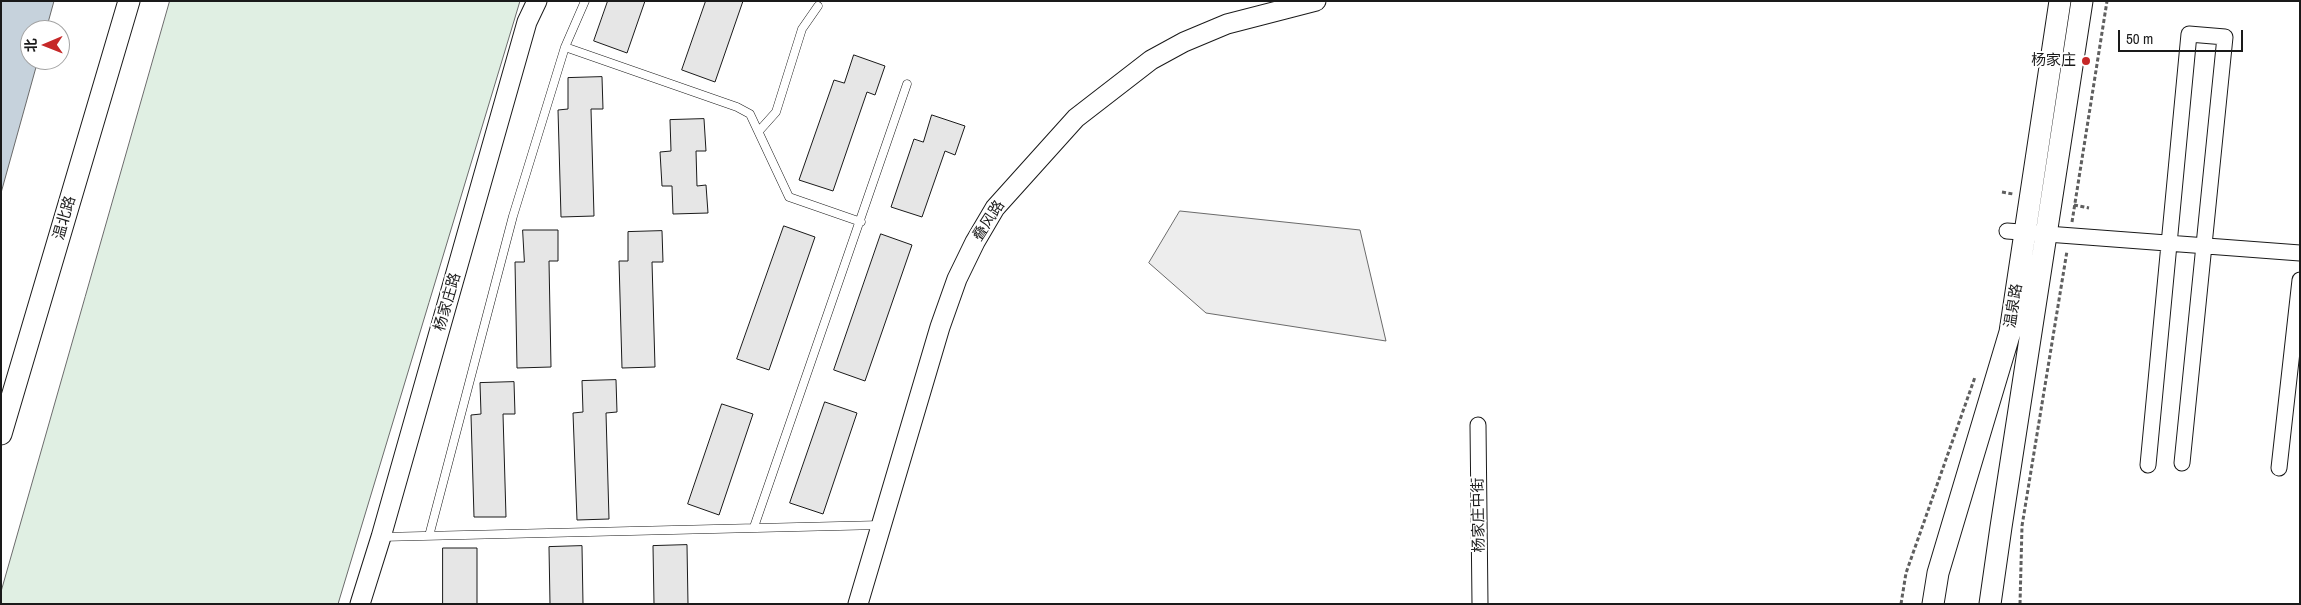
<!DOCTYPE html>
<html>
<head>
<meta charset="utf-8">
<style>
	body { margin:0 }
	#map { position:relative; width:2301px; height:605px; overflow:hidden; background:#fff; font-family:"Archivo Narrow","Noto Sans SC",sans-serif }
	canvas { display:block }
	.frame { position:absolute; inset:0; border:2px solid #1a1a1a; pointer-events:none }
	.north { position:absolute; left:20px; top:20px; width:50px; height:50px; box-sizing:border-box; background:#fff; border:1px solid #a3a3a3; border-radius:50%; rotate:269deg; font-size:14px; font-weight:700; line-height:20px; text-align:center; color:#1a1a1a }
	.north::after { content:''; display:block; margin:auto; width:18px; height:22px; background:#c62828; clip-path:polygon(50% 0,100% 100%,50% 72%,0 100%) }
	.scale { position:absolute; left:2118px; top:30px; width:125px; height:22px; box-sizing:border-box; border:2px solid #1a1a1a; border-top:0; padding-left:6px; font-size:15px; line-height:18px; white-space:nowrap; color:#1a1a1a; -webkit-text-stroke:4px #fff; paint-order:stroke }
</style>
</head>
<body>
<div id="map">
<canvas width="2301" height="605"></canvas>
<div class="frame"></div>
<div class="north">北</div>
<div class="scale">50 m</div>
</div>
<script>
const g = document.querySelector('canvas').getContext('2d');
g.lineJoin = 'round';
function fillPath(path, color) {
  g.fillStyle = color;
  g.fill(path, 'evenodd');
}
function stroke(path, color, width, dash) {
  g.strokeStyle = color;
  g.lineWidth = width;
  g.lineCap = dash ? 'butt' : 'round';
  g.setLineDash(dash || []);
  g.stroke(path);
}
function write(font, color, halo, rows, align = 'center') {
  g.font = font + ' "Archivo Narrow","Noto Sans SC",sans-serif';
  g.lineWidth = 4;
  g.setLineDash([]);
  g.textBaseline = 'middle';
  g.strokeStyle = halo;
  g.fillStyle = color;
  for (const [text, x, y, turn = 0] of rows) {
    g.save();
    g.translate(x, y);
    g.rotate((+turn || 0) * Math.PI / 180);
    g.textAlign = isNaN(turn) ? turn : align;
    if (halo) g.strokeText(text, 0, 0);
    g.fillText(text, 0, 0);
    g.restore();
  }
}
const green = new Path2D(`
	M170,1H520L338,604H1V592Z`);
const parking = new Path2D(`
	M1180,211L1360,230L1386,341L1206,313L1149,263Z`);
const water = new Path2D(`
	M1,1H54L46,30H30V60H38L1,193Z`);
const building = new Path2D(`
	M608,1H645L627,53L594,41Z
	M706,1H743L715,82L682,70Z
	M854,55L885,66L875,95L867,92L833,191L799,180L834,80L844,83Z
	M602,77L603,109H591L594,216L561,217L558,110L568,109V78Z
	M932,115L965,126L955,155L945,151L922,217L891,207L914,139L923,142Z
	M704,119L706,151H696L697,186L706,185L708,213L673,214L672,186H662L660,152L671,151L670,120Z
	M784,226L815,237L769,370L737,359Z
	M523,230H558V261H549L551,367L517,368L515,262H524Z
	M662,231L663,262H652L655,367L622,368L619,261H628V232Z
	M881,234L912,245L865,381L834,370Z
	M616,380L617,412L606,413L609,519L577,520L573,413L583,412L582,381Z
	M514,382L515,414H503L506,517H474L471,415L481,414L480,383Z
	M825,402L857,413L823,514L790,503Z
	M722,404L753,414L719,515L688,504Z
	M687,545L688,604H654L653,546Z
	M582,546L583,604H550L549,547Z
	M443,548H477V604H443Z`);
const path = new Path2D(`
	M2002,192L2013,194
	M2074,205L2089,208
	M2072,222L2107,1
	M1901,604L1906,573L1975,377
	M2020,604L2022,526L2067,251`);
const service = new Path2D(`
	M565,47L737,107L750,114L789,197L861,222
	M759,131L776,112L802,29L818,6
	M754,527L907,84
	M429,536L513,216L565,47L585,1
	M381,537L881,525`);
const minor = new Path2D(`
	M2007,231L2300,253
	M1478,425L1480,604
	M2148,465L2189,34L2225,37L2182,463
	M2279,468L2300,280`);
const tertiary = new Path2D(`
	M360,604L381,537L527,22L537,1
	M858,604L940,327L957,279L975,242L995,208L1076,118L1151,60L1184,42L1227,24L1316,1`);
const secondary = new Path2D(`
	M1,434L129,1
	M1933,604L1938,573L2010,332L2060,1
	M1990,604L2001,527L2082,1`);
const markers = [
	[2086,61,5,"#c62828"]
];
const poiNames = [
	["杨家庄",2076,61]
];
const streetNames = [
	["温北路",65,218,-74],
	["叠风路",989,221,-57],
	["杨家庄路",448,302,-74],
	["温泉路",2014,306,-81],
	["杨家庄中街",1479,515,-91]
];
fillPath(green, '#e0efe3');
stroke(green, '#6a6a6a', 1);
fillPath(parking, '#ededed');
stroke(parking, '#6a6a6a', 1);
fillPath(water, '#c6d2dc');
stroke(water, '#6a6a6a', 1);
fillPath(building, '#e6e6e6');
stroke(building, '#1a1a1a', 1);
stroke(service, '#1a1a1a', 9);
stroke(minor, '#1a1a1a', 17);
stroke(tertiary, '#1a1a1a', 21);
stroke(secondary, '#1a1a1a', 23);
stroke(path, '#5f5f5f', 3, [4, 2.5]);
stroke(service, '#fff', 8);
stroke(minor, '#fff', 15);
stroke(tertiary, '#fff', 19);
stroke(secondary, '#fff', 21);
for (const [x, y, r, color] of markers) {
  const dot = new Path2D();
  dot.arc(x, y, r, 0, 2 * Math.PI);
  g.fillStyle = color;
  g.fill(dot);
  stroke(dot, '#fff', 2);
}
write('15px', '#1a1a1a', '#fff', poiNames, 'right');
write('15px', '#1a1a1a', '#fff', streetNames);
</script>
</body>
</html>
